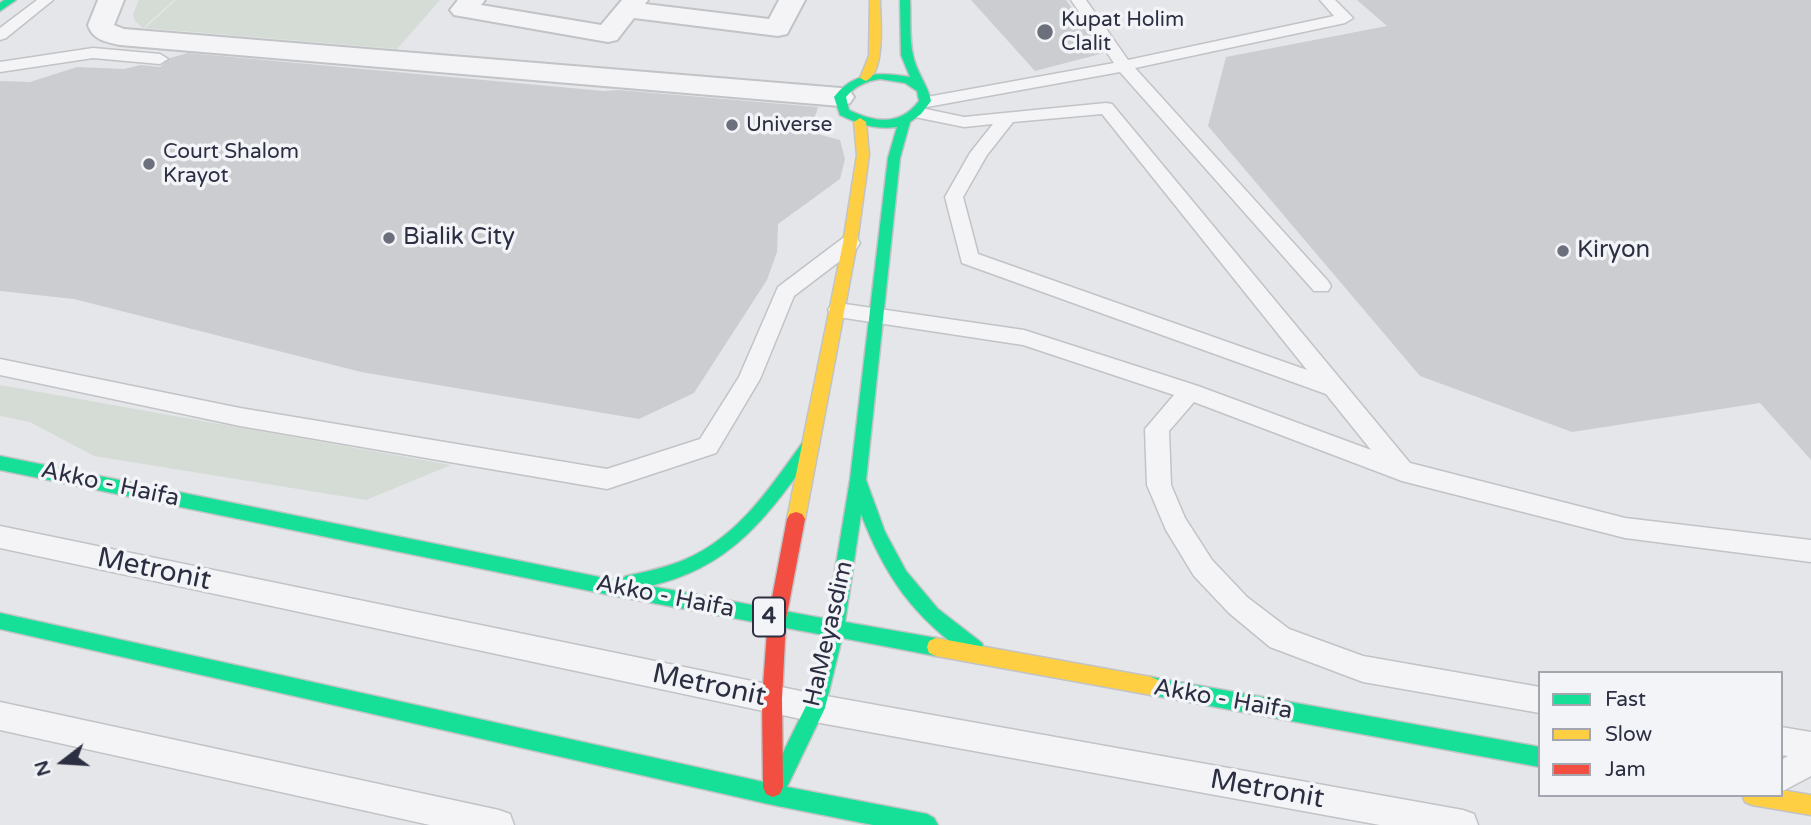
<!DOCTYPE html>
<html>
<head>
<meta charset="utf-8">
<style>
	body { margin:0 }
	#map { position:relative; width:1811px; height:825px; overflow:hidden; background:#e4e6e9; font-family:"Varela Round",sans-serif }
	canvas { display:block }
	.legend { position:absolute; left:1538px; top:671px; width:245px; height:126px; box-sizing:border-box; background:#f3f4f8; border:2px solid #a3a5af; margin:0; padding:9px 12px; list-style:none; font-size:21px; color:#2c2f42 }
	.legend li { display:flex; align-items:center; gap:14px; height:35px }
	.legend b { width:35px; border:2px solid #a3a5af }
	.north { position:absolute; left:28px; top:727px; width:70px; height:70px; -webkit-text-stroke:5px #f3f4f8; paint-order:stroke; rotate:253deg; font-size:19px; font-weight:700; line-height:28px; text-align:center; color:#2c2f42 }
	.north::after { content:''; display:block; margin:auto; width:24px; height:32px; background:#2c2f42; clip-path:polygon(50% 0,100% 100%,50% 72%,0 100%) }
</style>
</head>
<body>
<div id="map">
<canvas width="1811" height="825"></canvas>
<ul class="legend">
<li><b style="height:9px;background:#16e098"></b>Fast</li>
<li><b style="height:9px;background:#ffcf43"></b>Slow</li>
<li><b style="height:9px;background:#f24e42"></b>Jam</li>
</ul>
<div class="north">N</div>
</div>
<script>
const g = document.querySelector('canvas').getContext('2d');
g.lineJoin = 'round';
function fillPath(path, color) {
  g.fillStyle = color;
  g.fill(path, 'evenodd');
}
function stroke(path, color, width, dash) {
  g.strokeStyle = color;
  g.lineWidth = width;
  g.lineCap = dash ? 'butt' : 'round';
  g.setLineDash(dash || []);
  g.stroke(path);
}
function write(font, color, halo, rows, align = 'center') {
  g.font = font + ' "Varela Round",sans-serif';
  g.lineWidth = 7;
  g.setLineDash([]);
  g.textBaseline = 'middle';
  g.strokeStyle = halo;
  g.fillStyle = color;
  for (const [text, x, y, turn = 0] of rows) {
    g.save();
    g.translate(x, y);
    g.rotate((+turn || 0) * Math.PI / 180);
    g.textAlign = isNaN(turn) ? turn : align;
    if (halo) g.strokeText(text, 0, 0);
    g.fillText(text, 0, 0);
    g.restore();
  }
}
const green = new Path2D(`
	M139,0H174L143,28L135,21L133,14Z
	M176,0H440L397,49L145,28Z
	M0,385L451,465L366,500L94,456L30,422L0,416Z`);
const building = new Path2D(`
	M971,0H1066L1104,53L1035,71Z
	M1357,0H1811V460L1760,403L1572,432L1420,376L1208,126L1226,57L1387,26Z
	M188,53L604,91L619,90L818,107L810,132L840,140L845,159L840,179L778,224L777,252L767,280L694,393L639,419L361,372L74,299L0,291V81L30,82L77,67L124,69L141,65L160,67L170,58Z`);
const lane = new Path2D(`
	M37,0H53L6,38L0,40V28Z
	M1071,0H1086L1128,60L1334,16L1320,0H1335L1353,18L1345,23L1135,68L1328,281L1331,286L1328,291H1314L1120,72L927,107L919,102L927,97L1114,63Z
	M93,48L160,54L168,59L160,64L93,58L0,72V62Z
	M1106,103L1112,104L1410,463L1625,518L1811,540V562L1625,538L1402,481L1194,402L1169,431L1171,485L1185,518L1212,560L1247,597L1289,629L1363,656L1540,687V713L1363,682L1270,647L1229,613L1194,576L1166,530L1147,485L1145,429L1174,395L1023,345L838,317L831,315L828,310L831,305L838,303L1024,330L1198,386L1371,450L1326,394L962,263L945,197L970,153L993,124L964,127L915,117L912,113L915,109L921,108L964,117ZM1102,114L1307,370L978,254L963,197L987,155L1013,122Z
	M850,237L857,238L860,243L857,248L794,296L760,379L716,453L607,489L240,426L0,375V359L240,408L607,469L700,439L739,377L778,287L843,238Z
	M0,526L815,694L1463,810L1474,814L1478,825H1380L815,722L0,548Z
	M0,702L499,810L510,814L514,825H430L0,730Z
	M1781,727L1811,732V776L1781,792V760L1788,756L1781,755Z`);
const street = new Path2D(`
	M98,0H124L114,25L124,29L840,88L850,91L854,97L850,103L840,106L120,45C106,42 93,40 88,25Z
	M458,0H485L481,5L601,25L622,0H648L645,4L769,19L779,0H805L787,34L778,36L634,18L617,40L608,42L454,15L450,10Z`);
const fast = new Path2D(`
	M4,0H16L0,11V3Z
	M900,0H910C911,18 909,38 913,55C916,72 928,85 931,101L921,114L910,122L900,158L866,480L885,532L906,571L938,609L982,643L984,649L982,655L975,658L968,655C914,617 885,577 861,514L845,622L936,638L943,641L945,647L943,653L936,656L842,638L825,708L787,787L927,814L934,818L938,825H873L773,805L0,629V613L768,783L806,706L824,635L610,595L0,470V456L619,581L626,576C645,572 665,568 684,560C739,537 772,485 805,439H817L819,443L817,447C770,513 734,567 650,586L827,619L850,480L888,158L897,127C876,130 858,124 840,115L834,97C854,71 881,72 910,77L901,55ZM880,79L905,83L917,91L919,101C900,126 876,123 849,110L846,97C855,86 866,81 880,79Z
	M1151,677L1540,747V767L1151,695L1144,692L1141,686L1144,680Z`);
const slow = new Path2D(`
	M870,0H880C880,20 886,72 866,81L860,78L869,56Z
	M860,118L866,122L869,155L857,243L805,519L802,524L796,526L790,524L787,519L843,243L857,155L854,122Z
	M936,638L1151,677L1158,680L1161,686L1158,692L1151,695L936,656L929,653L927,647L929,641Z
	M1781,790L1811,795V815L1752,805L1745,802L1742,795H1781Z`);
const jam = new Path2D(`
	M796,512L802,514L805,519L786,619L782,699L783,787L780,794L773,797L766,794L763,787L762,699L768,619L787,519L790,514Z`);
const markers = [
	[1045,32,9,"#6c6f7c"],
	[732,125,7,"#6c6f7c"],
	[149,164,7,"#6c6f7c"],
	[389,238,7,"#6c6f7c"],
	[1563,251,7,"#6c6f7c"]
];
const farPoinames = [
	["Kupat Holim",1061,20],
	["Clalit",1061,44],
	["Universe",746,125],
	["Court Shalom",163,152],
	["Krayot",163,176]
];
const shields = [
	[769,617,32]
];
const shieldNames = [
	["4",769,617]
];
const poiNames = [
	["Bialik City",403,238],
	["Kiryon",1577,251]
];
const streetNames = [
	["Akko - Haifa",110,485,12],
	["Akko - Haifa",665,597,11],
	["HaMeyasdim",829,634,-77],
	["Akko - Haifa",1223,700,10]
];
const nearStreetnames = [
	["Metronit",154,570,12],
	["Metronit",709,686,12],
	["Metronit",1267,790,10]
];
fillPath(green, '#d4dcd5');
fillPath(building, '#cccdd1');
stroke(lane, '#c1c3c6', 3);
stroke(street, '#c1c3c6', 4);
stroke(fast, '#c1c3c6', 3);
stroke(slow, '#c1c3c6', 3);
stroke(jam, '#c1c3c6', 3);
fillPath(lane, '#f4f4f6');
fillPath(street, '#f4f4f6');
fillPath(fast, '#16e098');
fillPath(slow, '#ffcf43');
fillPath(jam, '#f24e42');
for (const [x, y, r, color] of markers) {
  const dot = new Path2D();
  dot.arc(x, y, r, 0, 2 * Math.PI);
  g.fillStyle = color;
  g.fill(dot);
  stroke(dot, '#f3f4f8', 2.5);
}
write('21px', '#2c2f42', '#f3f4f8', farPoinames, 'left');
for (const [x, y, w] of shields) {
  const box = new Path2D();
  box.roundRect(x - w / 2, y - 19.5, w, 39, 5);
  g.fillStyle = '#f3f4f8';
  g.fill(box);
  stroke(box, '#2c2f42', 2);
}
write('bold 23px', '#2c2f42', null, shieldNames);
write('24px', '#2c2f42', '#f3f4f8', poiNames, 'left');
write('24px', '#2c2f42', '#f3f4f8', streetNames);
write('28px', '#2c2f42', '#f3f4f8', nearStreetnames);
</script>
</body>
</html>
